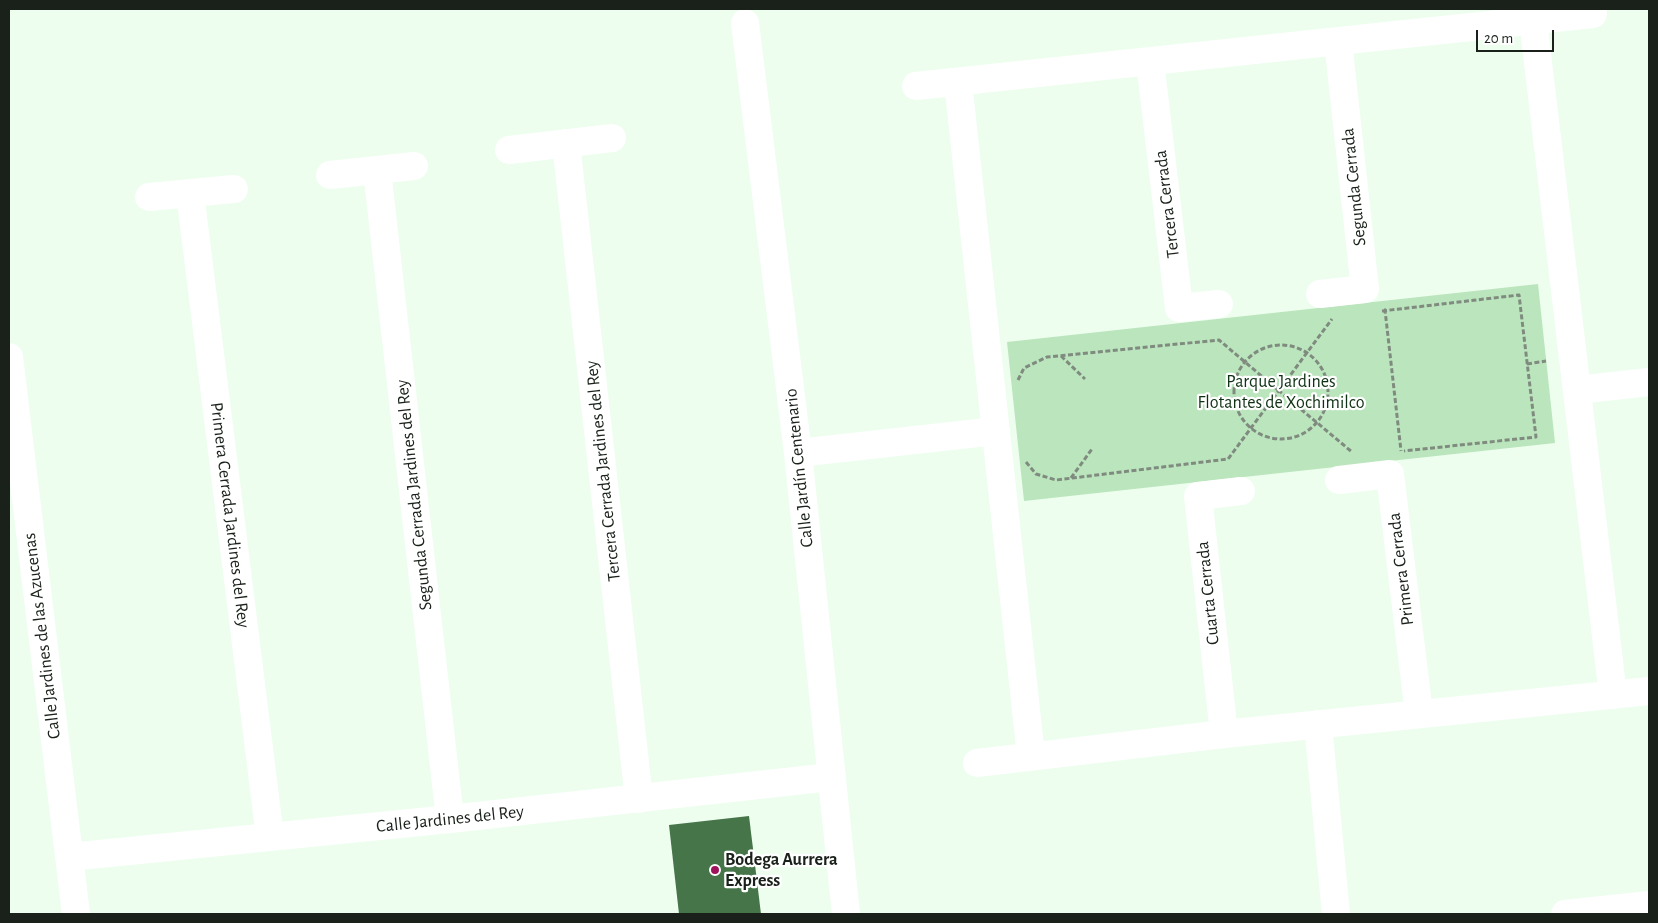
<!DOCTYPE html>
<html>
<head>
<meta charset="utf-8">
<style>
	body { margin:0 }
	#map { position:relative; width:1658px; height:923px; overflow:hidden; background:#edfeee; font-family:"Alegreya Sans",sans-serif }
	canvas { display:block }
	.frame { position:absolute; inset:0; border:10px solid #1a211a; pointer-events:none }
	.scale { position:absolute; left:1476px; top:30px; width:78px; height:22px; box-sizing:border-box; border:2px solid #1a211a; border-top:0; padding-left:6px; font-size:15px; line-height:18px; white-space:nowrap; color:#1a211a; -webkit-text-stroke:4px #fff; paint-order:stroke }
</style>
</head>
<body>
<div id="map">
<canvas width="1658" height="923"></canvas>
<div class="frame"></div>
<div class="scale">20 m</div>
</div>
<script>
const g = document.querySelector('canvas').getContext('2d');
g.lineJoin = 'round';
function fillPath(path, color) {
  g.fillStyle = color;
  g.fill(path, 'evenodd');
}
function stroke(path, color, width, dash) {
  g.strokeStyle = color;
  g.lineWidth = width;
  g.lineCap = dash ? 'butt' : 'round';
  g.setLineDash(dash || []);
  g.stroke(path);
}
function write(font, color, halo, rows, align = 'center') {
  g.font = font + ' "Alegreya Sans",sans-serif';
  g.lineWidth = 4.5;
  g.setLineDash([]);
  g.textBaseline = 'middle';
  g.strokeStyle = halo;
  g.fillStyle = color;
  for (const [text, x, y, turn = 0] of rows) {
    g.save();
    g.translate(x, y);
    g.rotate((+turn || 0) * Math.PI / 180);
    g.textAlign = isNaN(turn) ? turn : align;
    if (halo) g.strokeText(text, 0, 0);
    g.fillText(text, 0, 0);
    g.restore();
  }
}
const green = new Path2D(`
	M1538,284L1555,443L1024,501L1007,342Z`);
const building = new Path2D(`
	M749,816L761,914H679L669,825Z`);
const path = new Path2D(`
	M1384,309L1385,310L1401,451
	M1382,311L1519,295L1536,437L1404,451
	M1234 392a47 47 0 1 1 94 0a47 47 0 1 1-94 0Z
	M1061,356L1085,379
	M1527,364L1546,361
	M1018,380L1024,368L1047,357L1219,340L1278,390
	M1278,390L1352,452
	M1216,406L1235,402
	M1026,462L1036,474L1056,480L1228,459L1332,319
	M1071,478L1092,449`);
const street = new Path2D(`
	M1533,20L1613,695
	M745,23L798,453L846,914
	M1150,61L1179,308L1219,304
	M958,82L1031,756
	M916,86L1593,14
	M566,143L639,799
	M509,150L612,138
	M377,170L450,819
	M330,175L414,166
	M190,193L270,837
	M149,197L234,189
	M1320,294L1365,289L1338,41
	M9,357L76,914
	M1577,390L1649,382
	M798,453L996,431
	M1339,480L1390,474L1419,714
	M1318,724L1336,914
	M1224,734L1198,496L1241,491
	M977,763L1224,734L1649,691
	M69,857L450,819L831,777`);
const secondary = new Path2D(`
	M1565,914L1649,905`);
const markers = [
	[715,870,5,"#9f125c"]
];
const streetNames = [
	["Segunda Cerrada",1354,187,-96],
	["Tercera Cerrada",1167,204,-97],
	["Calle Jardín Centenario",799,468,-96],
	["Tercera Cerrada Jardines del Rey",603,471,-96],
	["Segunda Cerrada Jardines del Rey",414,495,-96],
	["Primera Cerrada Jardines del Rey",230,515,83],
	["Primera Cerrada",1401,569,-97],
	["Cuarta Cerrada",1208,593,-96],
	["Calle Jardines de las Azucenas",42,636,-97],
	["Calle Jardines del Rey",450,819,-6]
];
const parkNames = [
	["Parque Jardines",1281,382],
	["Flotantes de Xochimilco",1281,403]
];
const poiNames = [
	["Bodega Aurrera",725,860],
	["Express",725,881]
];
fillPath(green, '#bbe5bd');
fillPath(building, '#467549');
stroke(path, '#7f8b7f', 3, [5, 2.5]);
stroke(street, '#fff', 28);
stroke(secondary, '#fff', 28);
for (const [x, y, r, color] of markers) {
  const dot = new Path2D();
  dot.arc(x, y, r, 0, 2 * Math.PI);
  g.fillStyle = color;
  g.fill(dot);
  stroke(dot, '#fff', 2);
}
write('18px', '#1a211a', '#fff', streetNames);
write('18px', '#0e3213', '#fff', parkNames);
write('bold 18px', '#1a211a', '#fff', poiNames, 'left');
</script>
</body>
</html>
